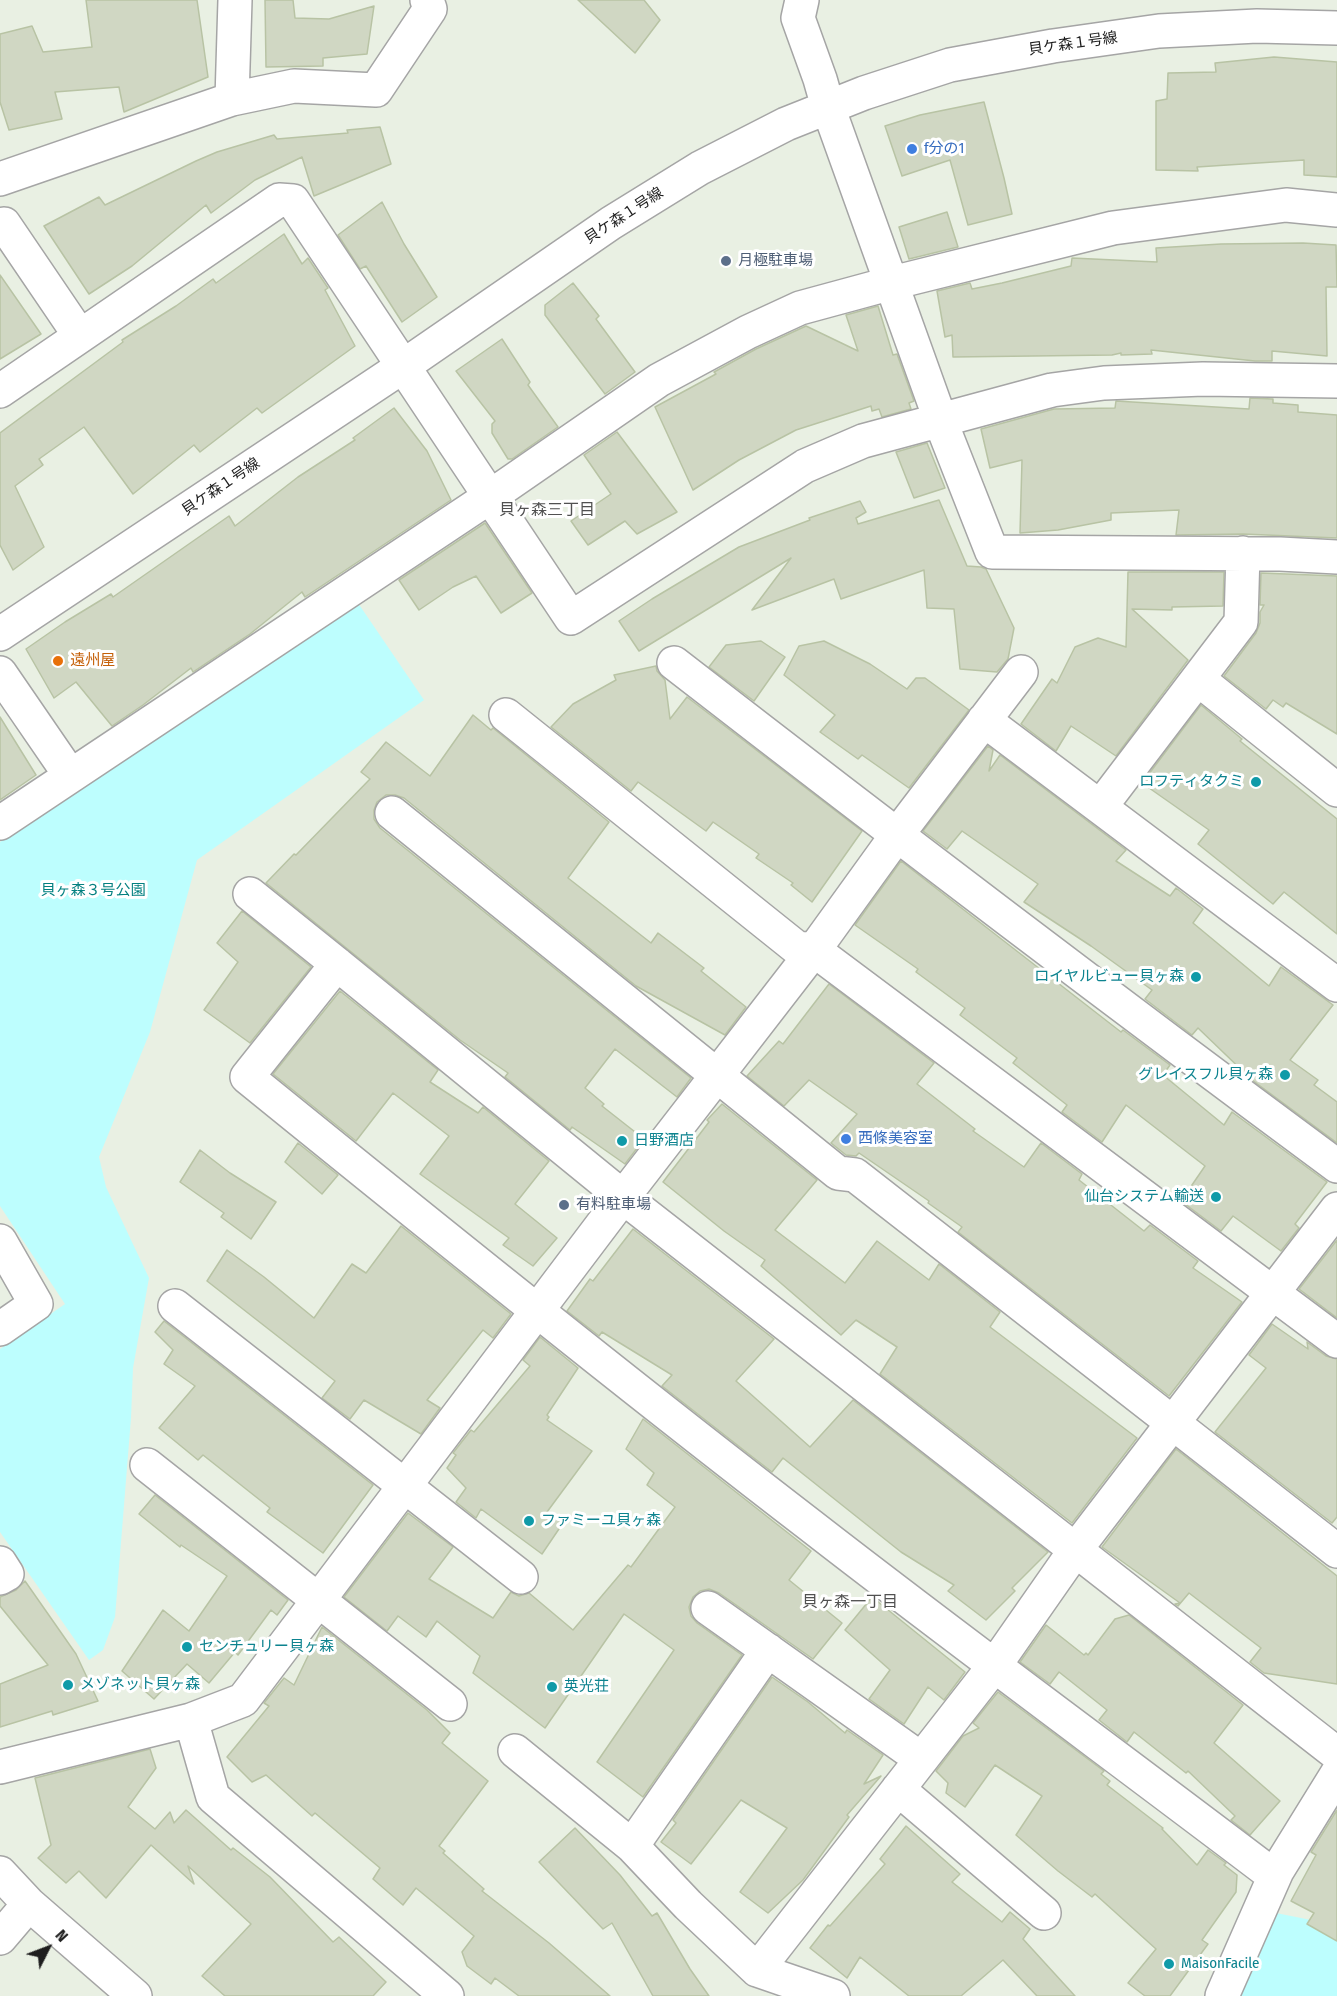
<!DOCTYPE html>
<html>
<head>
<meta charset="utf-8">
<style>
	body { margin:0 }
	#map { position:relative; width:1337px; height:1996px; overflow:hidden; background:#e9f0e3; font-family:"Fira Sans Condensed",sans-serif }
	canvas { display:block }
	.north { position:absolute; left:18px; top:1918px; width:60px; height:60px; -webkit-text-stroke:4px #fff; paint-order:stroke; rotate:48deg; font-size:16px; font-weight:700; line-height:24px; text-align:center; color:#1e1e1e }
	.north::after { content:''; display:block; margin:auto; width:21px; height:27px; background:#1e1e1e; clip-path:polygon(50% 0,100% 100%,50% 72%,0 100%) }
</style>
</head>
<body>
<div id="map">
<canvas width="1337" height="1996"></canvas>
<div class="north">N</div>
</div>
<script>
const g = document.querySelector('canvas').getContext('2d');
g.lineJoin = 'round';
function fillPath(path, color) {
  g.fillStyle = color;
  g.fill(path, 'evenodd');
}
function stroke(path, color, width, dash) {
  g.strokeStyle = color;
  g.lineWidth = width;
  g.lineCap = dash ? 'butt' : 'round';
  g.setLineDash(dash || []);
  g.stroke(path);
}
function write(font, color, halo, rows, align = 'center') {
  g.font = font + ' "Fira Sans Condensed","Noto Sans JP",sans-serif';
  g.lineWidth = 6;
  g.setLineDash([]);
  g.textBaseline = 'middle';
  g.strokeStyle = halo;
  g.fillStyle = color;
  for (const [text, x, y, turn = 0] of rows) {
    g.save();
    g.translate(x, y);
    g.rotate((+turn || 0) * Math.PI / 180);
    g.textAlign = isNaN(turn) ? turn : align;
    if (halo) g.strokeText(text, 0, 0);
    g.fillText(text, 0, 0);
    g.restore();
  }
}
const park = new Path2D(`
	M358,603L424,700L197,860L150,1032L99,1157L106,1187L149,1278L133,1368L131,1418L115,1617L103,1650L89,1660L0,1532V1349L65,1304L0,1206V842Z
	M1337,1906V1996H1236L1271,1912L1316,1921Z`);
const building = new Path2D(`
	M86,0H197L208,77L124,112L119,87L55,92L62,119L9,130L0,102V34L32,26L43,52L92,47Z
	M265,0H293L295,18L329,19L374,6L367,54L323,58V66L266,67Z
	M578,0H644L660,20L635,53Z
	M1274,57L1337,62V177L1304,175V160L1197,167L1198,171L1156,170V101L1167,99L1168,73L1216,72L1215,63Z
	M984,102L1004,178L1012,214L968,225L950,160L902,176L885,126L920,115Z
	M380,127L391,164L314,196L302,157L255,180L211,213L206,205L132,266L89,294L44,226L99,197L105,205L196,161L217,152L274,135L277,139L348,133L347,130Z
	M382,202L404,244L437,297L402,322L366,266L360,269L338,235Z
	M947,212L958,247L909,259L899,227Z
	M284,234L302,264L308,258L328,288L325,290L355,346L262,413L257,408L200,452L194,445L133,494L84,427L39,459L43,465L15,486L44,547L13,570L0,545V433L123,342L122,340L176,306L213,279L216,283Z
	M1303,243L1336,245L1337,287H1326L1327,356L1272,351V361H1255L1151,350L1152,354L1121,355V353L1112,355L953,357L952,335L945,337L937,291L970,283L972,289L1002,283L1071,266L1072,258L1157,262L1156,248L1221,244Z
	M0,275L41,334L0,359Z
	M573,283L599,316L596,319L635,372L605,394L545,315V305Z
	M878,306L893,355L897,354L914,401L909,403L911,409L882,417L879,409L872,411L871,406L796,430L739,460L693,490L655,407L716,374L714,372L756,349L806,326L858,351L846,315Z
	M502,339L530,382L528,385L558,427L512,459H508L492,433V424L495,421L456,371Z
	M1250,398L1273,399V403L1298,405V412L1337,415V538L1243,534L1176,535L1179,510L1111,513V520L1058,530L1020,533L1022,460L990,468L981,429L1054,409L1115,408L1116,401L1249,409Z
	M394,408L427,451L451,500L305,597L302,592L250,634L193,672L191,668L143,705L112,726L76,682L54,698L26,649L65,622L111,594L113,597L229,516L235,526L298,477L355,440L353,438Z
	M617,432L677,512L637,534L625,521L588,545L571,521L611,494L584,455Z
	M927,443L945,488L914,498L896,452Z
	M939,500L967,566L981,567L986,569L1014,628L1008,659L997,672L960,669L954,609L927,608L924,570L841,599L834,579L752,610L791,558L639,651L619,621L652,599L739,547L810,520L809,518L860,501L866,512L856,518L858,524Z
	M485,523L532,593L501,613L476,576L453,587L419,610L399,580Z
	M1128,572H1224L1223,606L1172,607V610L1132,609L1188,660L1116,756L1071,726L1056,751L1021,724L1052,679L1057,683L1075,647L1098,638L1126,647Z
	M1261,573L1337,576V734L1286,703L1283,707L1273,700L1266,709L1224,676L1256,633L1260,623V612L1264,605H1260Z
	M761,641L785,657L754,701L709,667L726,645Z
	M824,641L870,664L907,689L916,678H925L969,710L909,788L862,755L858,759L820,732L835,715L784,675L799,646Z
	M656,666L657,671L665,680L670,719L687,697L862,831L812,902L791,885L793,883L756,858L759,854L713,822L706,831L638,782L631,791L551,727L573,704L616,680L614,675Z
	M1201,705L1242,739L1240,741L1337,819V934L1284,892L1273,904L1198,844L1209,830L1142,783Z
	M473,715L491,730L493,728L609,822L568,878L651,943L658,933L704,968L701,971L746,1007L725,1035L636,986L404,798L395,795H386L377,802L374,810V819L380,828L691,1078L677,1097L615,1049L585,1088L604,1104L602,1106L644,1139L625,1164L572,1127L570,1130L505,1077L508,1073L460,1040L266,883L294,854L296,855L370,779L361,772L386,742L430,776Z
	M0,717L36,775L0,800Z
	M988,746L993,750L989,771L1000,755L1126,850L1116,861L1170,896L1176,888L1203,909L1193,923L1269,986L1281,967L1333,1005L1290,1060L1318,1080L1314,1085L1337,1102V1143L1252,1080L1198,1028L1192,1035L1145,999L1152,990L1091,946L1024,902L1038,884L962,831L947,849L923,831Z
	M901,861L1121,1032L1123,1030L1170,1065L1163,1075L1224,1125L1232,1112L1327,1182L1295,1224L1299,1228L1281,1251L1233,1216L1221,1231L1181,1201L1205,1166L1126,1105L1102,1142L1062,1112L1067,1105L1013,1063L1017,1058L960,1015L965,1008L916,972L918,969L855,925Z
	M242,911L311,967L250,1043L204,1010L238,962L217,943Z
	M829,984L934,1063L917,1084L975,1129L973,1131L1024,1167L1041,1143L1082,1174L1079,1180L1144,1231L1150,1225L1198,1261L1193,1268L1242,1302L1169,1396L958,1232L962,1227L928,1203L929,1201L859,1153L856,1156L846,1155L831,1143L857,1114L809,1080L784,1106L747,1076L779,1041L783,1044Z
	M340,991L438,1070L430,1082L478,1113L483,1107L549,1161L515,1204L557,1238L533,1266L503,1245L509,1238L420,1174L449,1136L393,1093L356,1141L273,1074Z
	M722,1104L817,1180L775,1230L845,1283L877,1241L929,1280L939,1264L1000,1312L990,1327L1137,1438L1072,1523L880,1374L897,1347L856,1320L841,1335L761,1266L765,1260L724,1231L663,1182L709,1122L707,1120Z
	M298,1143L338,1175L322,1194L285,1162Z
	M200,1150L230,1173L276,1202L251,1239L221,1217L224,1213L180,1182Z
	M401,1226L511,1314L493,1338L483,1330L427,1400L440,1408L421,1434L364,1400L350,1419L322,1398L335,1381L207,1281L227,1250L264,1277L314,1318L352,1264L366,1273Z
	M633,1229L774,1339L736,1381L810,1447L853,1400L1048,1552L1012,1588L1015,1591L986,1620L948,1591L954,1585L901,1552L783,1458L772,1472L750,1455L662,1386L672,1375L602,1332L599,1336L567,1311L590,1279L593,1281Z
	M1337,1240V1318L1299,1289Z
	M164,1321L373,1485L323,1553L267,1512L270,1508L203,1455L198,1460L159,1428L195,1386L164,1364L173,1350L155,1332Z
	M1272,1324L1308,1349L1307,1342L1326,1356L1337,1359V1517L1332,1523L1215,1432L1266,1368L1249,1355Z
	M540,1337L578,1368L547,1415L549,1417L547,1420L592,1451L547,1512L563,1523L542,1554L481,1509L476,1518L456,1502L466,1488L447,1468L456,1455L453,1453L471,1430L474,1432L530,1366L523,1360Z
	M643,1419L811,1551L789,1580L842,1623L813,1659L719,1593L709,1589L700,1591L693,1597L689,1607L691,1616L697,1623L742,1655L643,1797L597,1762L674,1650L624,1614L545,1728L473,1673L480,1656L437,1621L426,1637L398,1616L387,1631L344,1597L408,1513L453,1547L429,1579L493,1618L511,1592L519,1596L529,1593L573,1630L628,1565L631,1567L675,1507L647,1485L654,1473L626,1449Z
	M1176,1449L1337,1576V1684L1264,1673L1250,1662L1261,1648L1189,1593L1178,1606L1175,1604L1180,1603L1102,1547Z
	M155,1495L288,1600L277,1615L271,1610L238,1655L235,1652L209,1683L187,1664L154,1699L122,1671L163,1610L189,1631L227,1576L181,1545L180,1547L139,1514Z
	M25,1581L76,1654L98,1701L53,1715L52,1711L0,1727V1684L48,1665L0,1606V1597L16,1590Z
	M872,1597L965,1672L944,1700L928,1687L904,1724L869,1699L890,1670L845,1630Z
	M1129,1615L1243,1705L1214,1743L1280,1801L1250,1835L1231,1820L1235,1816L1188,1771L1186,1773L1134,1732L1127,1742L1099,1720L1107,1710L1059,1672L1050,1684L1020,1662L1046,1625L1084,1655L1086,1653L1088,1655L1115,1619Z
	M322,1627L427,1710L450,1733L442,1743L488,1781L439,1846L445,1851L443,1853L484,1889L482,1891L549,1943L610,1996H519L495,1978L491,1984L467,1966L462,1952L474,1936L416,1888L403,1905L373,1879L380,1868L315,1813L312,1816L266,1775L252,1782L227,1757L269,1706L264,1703L284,1678L294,1685Z
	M772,1677L808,1702L845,1733L847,1730L883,1755L864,1784L881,1776L847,1815L849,1817L803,1880L768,1913L740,1892L787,1828L741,1800L691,1864L661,1842L676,1823L673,1820Z
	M998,1692L1104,1771L1101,1774L1110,1781L1107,1785L1163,1828L1162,1829L1197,1865L1208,1850L1226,1863L1224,1865L1237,1875L1236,1892L1202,1940L1208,1944L1170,1996H1145L1128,1983L1156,1949L1095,1894L1092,1897L1058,1871L1016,1835L1042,1796L995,1765L965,1807L946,1793L948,1783L936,1771L963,1736L979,1728L973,1723Z
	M150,1749L156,1768L128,1807L155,1829L170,1812L174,1823L186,1810L231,1850L233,1848L270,1877L333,1942L339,1937L386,1982L373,1996H225L202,1976L251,1924L188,1866L194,1884L151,1845L106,1898L79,1871L66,1883L38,1858L51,1845L35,1778Z
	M1337,1810V1941L1307,1924L1314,1913L1291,1901L1316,1855L1311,1852Z
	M906,1826L960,1874L952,1882L1002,1922L1010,1912L1030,1929L1023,1939L1075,1996H1037L1003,1960L961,1996H909L860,1957L847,1978L810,1948L828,1925L830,1926L885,1864L880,1859Z
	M575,1828L620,1875L652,1916L657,1913L690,1969L709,1996H653L612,1923L603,1929L539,1862Z`);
const minor = new Path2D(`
	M802,0L798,18L820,79L828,107L944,430L992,552L1280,554L1337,557
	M232,99L235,0
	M0,179L232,99L294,86L376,90L430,9L427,0
	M0,226L4,224L80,336
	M0,391L279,200L293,201C385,341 479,479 571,618L805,466L863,441L1052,390L1104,383L1203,379L1337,381
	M0,634L402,367L611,223L700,168L786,124L864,93L950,65L1053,46L1159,31L1257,26L1337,28
	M674,663C893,833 1114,1001 1337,1166
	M0,673L70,775
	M1198,679L1337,790
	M506,715L797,948L814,950L1337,1341
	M984,720L1337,985
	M1101,806L1241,622L1243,553
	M392,813L838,1173L855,1175L1337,1551
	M0,823L491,496L659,380L748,332L800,308L892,283L1113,228L1286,205L1337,210
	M250,894L337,964L623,1197L1337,1754
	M337,964L247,1077C433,1228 620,1379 810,1525C963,1644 1120,1759 1274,1876
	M0,1241L36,1304L0,1329
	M175,1306L521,1577
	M147,1465L450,1704
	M0,1563L7,1574L0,1578
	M708,1608L921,1759
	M191,1720L213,1797L447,1996
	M515,1751L632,1846L688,1905L757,1970
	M0,1767L191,1720L243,1700L623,1197L814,950L897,835L1021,672
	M898,1789L1044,1913
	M632,1846L768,1650
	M0,1873L29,1904L135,1996
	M0,1938L29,1904
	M833,1996L757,1970L995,1665L1076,1549L1337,1209
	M1222,1996L1277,1871L1337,1774`);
const markers = [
	[912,149,6,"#3f7fe0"],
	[726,261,6,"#5c6f8a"],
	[58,661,6,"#e8710a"],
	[1256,782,6,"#0f9aa8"],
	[1196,977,6,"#0f9aa8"],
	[1285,1075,6,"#0f9aa8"],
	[846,1139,6,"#3f7fe0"],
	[622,1141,6,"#0f9aa8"],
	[1216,1197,6,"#0f9aa8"],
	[564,1205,6,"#5c6f8a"],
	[529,1521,6,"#0f9aa8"],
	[187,1647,6,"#0f9aa8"],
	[68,1685,6,"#0f9aa8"],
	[552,1687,6,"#0f9aa8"],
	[1169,1964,6,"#0f9aa8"]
];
const streetNames = [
	["貝ケ森１号線",1073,44,-8],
	["貝ケ森１号線",624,216,-33],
	["貝ケ森１号線",221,487,-34]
];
const shopNames = [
	["f分の1",924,149],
	["西條美容室",858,1139]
];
const serviceNames = [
	["月極駐車場",738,261],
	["有料駐車場",576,1205]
];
const foodNames = [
	["遠州屋",70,661]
];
const cultureNames = [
	["ロフティタクミ",1244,782,"right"],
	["ロイヤルビュー貝ヶ森",1184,977,"right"],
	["グレイスフル貝ヶ森",1273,1075,"right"],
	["日野酒店",634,1141],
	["仙台システム輸送",1204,1197,"right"],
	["ファミーユ貝ヶ森",541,1521],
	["センチュリー貝ヶ森",199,1647],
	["メゾネット貝ヶ森",80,1685],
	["英光荘",564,1687],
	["MaisonFacile",1181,1964]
];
const parkNames = [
	["貝ヶ森３号公園",93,891]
];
const neighbourhoodNames = [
	["貝ヶ森三丁目",547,511],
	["貝ヶ森一丁目",850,1603]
];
fillPath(park, '#bdfefe');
fillPath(building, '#d0d7c3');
stroke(building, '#b8c3a4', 1.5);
stroke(minor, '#a5a5a5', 36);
stroke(minor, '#fff', 33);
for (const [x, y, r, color] of markers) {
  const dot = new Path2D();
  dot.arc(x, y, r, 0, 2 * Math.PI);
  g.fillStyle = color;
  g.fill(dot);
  stroke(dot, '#fff', 2);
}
write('15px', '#1e1e1e', '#fff', streetNames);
write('15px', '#366cbe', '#fff', shopNames, 'left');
write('15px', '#4e5e75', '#fff', serviceNames, 'left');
write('15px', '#c56008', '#fff', foodNames, 'left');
write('15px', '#0d838f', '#fff', cultureNames, 'left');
write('15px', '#038080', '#fff', parkNames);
write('16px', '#515151', '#fff', neighbourhoodNames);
</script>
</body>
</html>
